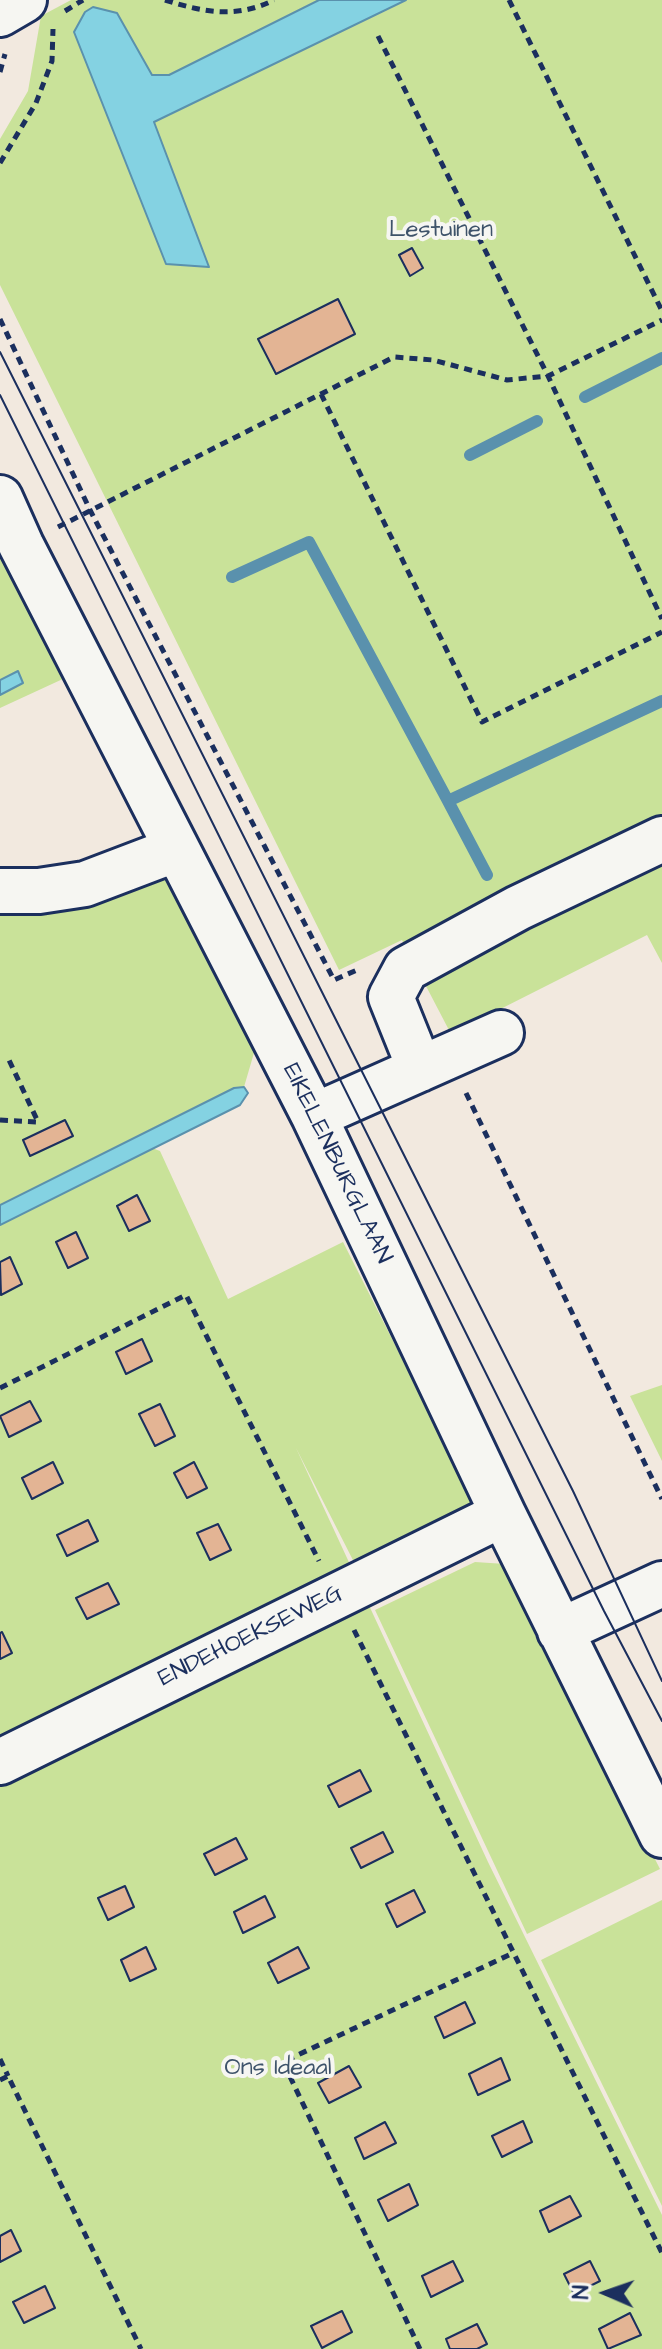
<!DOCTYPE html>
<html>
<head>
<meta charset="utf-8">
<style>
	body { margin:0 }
	#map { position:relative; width:662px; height:2349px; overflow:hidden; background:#f2e9df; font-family:"Architects Daughter",sans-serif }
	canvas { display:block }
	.north { position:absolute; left:566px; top:2253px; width:80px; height:80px; -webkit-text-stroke:6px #f6f6f2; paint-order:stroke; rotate:272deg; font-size:22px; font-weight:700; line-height:32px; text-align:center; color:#1b2f5e }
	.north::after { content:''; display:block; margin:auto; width:28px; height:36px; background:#1b2f5e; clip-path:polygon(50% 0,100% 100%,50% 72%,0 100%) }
</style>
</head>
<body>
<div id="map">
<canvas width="662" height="2349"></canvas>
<div class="north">N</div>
</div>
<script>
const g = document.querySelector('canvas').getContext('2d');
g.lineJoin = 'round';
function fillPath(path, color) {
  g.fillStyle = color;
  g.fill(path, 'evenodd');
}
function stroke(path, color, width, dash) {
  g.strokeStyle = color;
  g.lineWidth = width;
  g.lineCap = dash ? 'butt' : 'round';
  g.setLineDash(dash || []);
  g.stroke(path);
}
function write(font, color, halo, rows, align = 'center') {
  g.font = font + ' "Architects Daughter",sans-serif';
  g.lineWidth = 8;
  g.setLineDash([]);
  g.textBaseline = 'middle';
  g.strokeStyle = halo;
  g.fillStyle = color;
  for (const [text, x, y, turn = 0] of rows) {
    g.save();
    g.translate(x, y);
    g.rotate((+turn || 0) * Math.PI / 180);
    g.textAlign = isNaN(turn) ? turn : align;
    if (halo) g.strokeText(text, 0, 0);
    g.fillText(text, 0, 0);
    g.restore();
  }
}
const green = new Path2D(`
	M71,0H319L169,75H152L117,13L93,7L208,266L154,122L406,0H662V963L647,935L451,1034L402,940L339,970L0,285V139L28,91L41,16Z
	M0,545L65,678L0,708V695L23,683L18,672L0,680Z
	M168,870L256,1046L244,1087L211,1099L0,1205V904Z
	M152,1148L160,1151L228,1299L343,1242L474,1501L458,1524L359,1572L296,1448L488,1862L662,2215V2349H0V1225Z
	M662,1385V1461L630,1396Z
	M475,1562L505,1564L660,1869L527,1934L375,1610Z
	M662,1900V2206L541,1960Z`);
const water = new Path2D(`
	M319,0H406L154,122L209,267L166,264L74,32L85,12L93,7L117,13L152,75H169Z
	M18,671L23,683L0,695V680Z
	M244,1087L248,1093L240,1105L0,1225V1205L234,1088Z`);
const stream = new Path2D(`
	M585,397L662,358
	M470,455L537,421
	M232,577L309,542L448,801L662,701
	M448,801L487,875`);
const building = new Path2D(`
	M412,248L423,268L410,276L399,255Z
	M338,299L355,334L276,374L258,339Z
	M65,1120L73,1136L30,1156L23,1140Z
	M137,1195L150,1221L129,1231L117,1206Z
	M76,1232L88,1258L68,1268L56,1242Z
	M10,1257L22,1284L1,1295L0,1262Z
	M142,1339L152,1361L126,1374L116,1352Z
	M30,1401L41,1421L9,1437L0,1416Z
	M160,1404L175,1436L155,1446L139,1414Z
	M53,1462L63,1483L32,1499L22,1478Z
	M194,1462L207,1488L187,1498L174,1473Z
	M88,1520L98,1541L67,1556L57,1535Z
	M218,1524L231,1550L210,1560L197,1533Z
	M108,1583L119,1604L87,1619L76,1598Z
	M2,1632L12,1653L0,1659V1633Z
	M360,1770L371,1791L339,1807L328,1786Z
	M383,1832L393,1852L361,1868L351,1848Z
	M236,1838L247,1859L215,1875L204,1854Z
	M125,1886L134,1907L108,1920L98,1898Z
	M414,1890L425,1912L397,1927L386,1904Z
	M265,1896L275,1917L243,1933L234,1912Z
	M146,1947L156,1969L130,1981L121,1960Z
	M298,1947L309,1968L278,1983L268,1963Z
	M465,2002L475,2023L444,2038L435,2017Z
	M501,2058L510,2080L478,2095L469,2074Z
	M349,2066L361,2087L329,2103L318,2083Z
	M523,2121L532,2142L502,2157L492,2136Z
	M385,2122L396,2143L364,2159L355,2138Z
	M409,2184L418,2205L388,2221L378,2200Z
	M570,2196L581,2216L549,2232L540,2211Z
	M11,2230L21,2251L0,2262V2236Z
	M453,2261L463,2281L431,2297L422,2276Z
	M590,2261L600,2281L574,2294L564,2274Z
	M45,2286L55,2308L24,2323L13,2302Z
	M342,2311L352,2332L322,2348L311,2326Z
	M630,2313L641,2335L608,2349L599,2329Z
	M477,2324L487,2344L477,2349H450L446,2339Z`);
const path = new Path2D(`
	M165,0C203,12 236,19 274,0
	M509,0L662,311
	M65,11L83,0
	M378,36L548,376L662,619
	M0,72L5,54
	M0,163L36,103L52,61L53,29
	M0,319L90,510L334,980L357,970
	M321,394L482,722L662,632
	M58,527L394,357L433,360L507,380L548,376L662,320
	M466,1093L662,1499
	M0,1120L38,1122L9,1060
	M0,1388L186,1295L319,1561
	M354,1630L662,2253
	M0,2059L8,2076
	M0,2080L8,2076L141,2349
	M420,2349L283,2062L513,1953`);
const minor = new Path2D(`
	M0,14L24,0
	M0,498L21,545L314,1116L503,1514L662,1835
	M0,891H39L85,884L177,849
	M420,1069L391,997L406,969L518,908L662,839
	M314,1116L501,1033
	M560,1631L662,1584
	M0,1762L503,1514`);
const tram = new Path2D(`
	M0,352L573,1491L662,1681
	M0,395L604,1611L662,1721`);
const parkNames = [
	["Lestuinen",441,231],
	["Ons Ideaal",278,2069]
];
const streetNames = [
	["EIKELENBURGLAAN",336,1164,64],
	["ENDEHOEKSEWEG",251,1637,-26]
];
fillPath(green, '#c9e299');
fillPath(water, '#84d2e2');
stroke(water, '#5a91ad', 2);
stroke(stream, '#5a91ad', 12);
fillPath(building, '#e3b494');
stroke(building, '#1b2f5e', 2);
stroke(minor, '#1b2f5e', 50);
stroke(path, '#1b2f5e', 5, [8, 6]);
stroke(minor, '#f6f6f2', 44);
stroke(tram, '#1b2f5e', 2);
write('24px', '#3e536a', '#f6f6f2', parkNames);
write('24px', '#1b2f5e', '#f6f6f2', streetNames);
</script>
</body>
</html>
